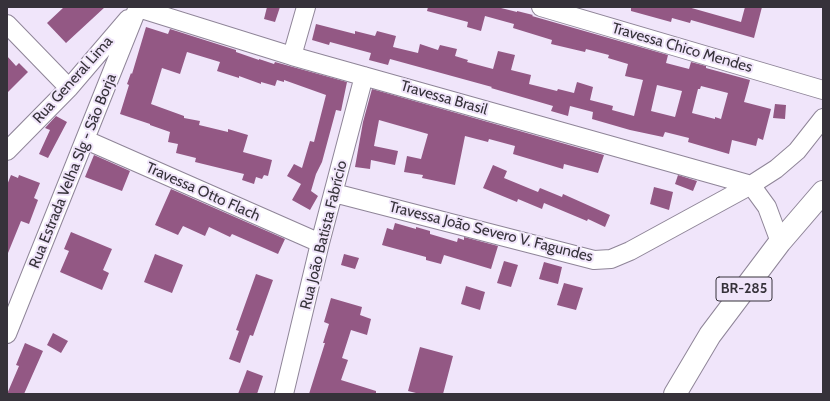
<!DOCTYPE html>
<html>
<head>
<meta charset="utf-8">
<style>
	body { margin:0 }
	#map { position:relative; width:830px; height:401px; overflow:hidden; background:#f0e5fa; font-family:Cabin,sans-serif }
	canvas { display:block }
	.frame { position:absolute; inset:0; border:8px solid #36323a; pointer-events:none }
</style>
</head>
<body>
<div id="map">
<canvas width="830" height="401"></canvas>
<div class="frame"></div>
</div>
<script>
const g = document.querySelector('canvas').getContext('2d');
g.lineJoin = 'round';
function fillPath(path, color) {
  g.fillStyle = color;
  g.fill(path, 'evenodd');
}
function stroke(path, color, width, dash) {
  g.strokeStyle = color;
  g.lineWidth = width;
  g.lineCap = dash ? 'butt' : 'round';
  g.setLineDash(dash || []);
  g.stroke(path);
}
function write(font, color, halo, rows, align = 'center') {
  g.font = font + ' Cabin,sans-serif';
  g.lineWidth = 4;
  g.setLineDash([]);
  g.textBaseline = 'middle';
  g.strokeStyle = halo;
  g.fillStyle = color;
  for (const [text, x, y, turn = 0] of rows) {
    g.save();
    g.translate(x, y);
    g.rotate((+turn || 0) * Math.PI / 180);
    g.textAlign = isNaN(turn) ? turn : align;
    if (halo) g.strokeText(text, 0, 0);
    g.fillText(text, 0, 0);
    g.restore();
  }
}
const building = new Path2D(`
	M64,7H105L66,43L47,23Z
	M267,7H280L275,22L264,19Z
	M428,7H497L517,12V11L533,15L532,16L668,55L666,63L689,69L691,62L706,66V68L750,80L744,102L771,109L763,140L758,138L756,146L732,140L729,154L688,142L689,138L665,132L663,137L630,130L592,119L593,112L570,106L568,116L551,111L553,106L491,88L492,87L390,59L388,65L369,60L371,53L330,42L329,45L312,40L316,24L355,34V31L375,36L377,31L396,36L393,47L418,53L420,44L438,50L440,45L457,49L455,56L468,60L467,62L493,69L498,51L515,55L511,70L531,75L529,84L557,91L558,89L574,93L577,82L593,87L590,100L613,106L612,110L634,116L643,80L625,76L628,64L608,58L609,55L586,49L585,52L551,44L552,40L513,28L514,24L485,16L481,31L467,27L468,22L427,11ZM657,85L682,91L675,117L651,111ZM701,86L728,93L721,119L715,117V119L692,113L698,89H700Z
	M631,7H688L741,22L745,7H762L754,38L691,20L690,23L672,18L671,22L631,11Z
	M146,27L168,34L170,29L236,50V52L259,60V59L274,64L275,62L347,82L341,111L336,110L322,162L316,174L311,191L318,196L310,210L292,200L301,184L287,176L294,164L302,168L310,141L314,142L326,95L284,80V82L277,80L275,86L261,82V84L239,76V78L217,71L220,62L187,52L180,74L162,68L151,104L184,116V118L200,121L199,125L228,132V129L248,135L243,152L272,160L268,176L264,175L262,179L256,177L254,184L242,180L244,174L195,162L196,158L176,153L178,144L168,142L170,132L150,125V124L120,114L129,85L127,84L131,73L132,74Z
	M7,56L16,66L19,63L28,72L7,93Z
	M372,89L604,155L598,173L564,164L563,169L513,154L515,146L489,139L488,142L465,136L455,185L422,178L423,175L404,172L407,156L421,159L428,134L379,120L374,146L398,151L395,165L371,160L370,169L355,167L363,122Z
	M775,104L786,105L785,119L773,118Z
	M56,116L67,122L48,158L39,154L50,130L45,128Z
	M94,155L130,171L122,191L85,177Z
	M493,165L507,171L504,178L538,192L540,188L562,197L563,194L610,215L605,227L588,219L587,221L544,203L542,209L518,199L517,202L483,188Z
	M11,175L18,178L19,175L40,183L34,198L38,200L29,224L21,221L8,253L7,185Z
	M678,175L697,181L693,191L675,184Z
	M654,187L673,192L669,210L650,204Z
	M171,189L285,239L278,254L232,234L230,237L209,227L205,236L183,226L178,235L155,225Z
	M395,223L416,229V227L430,231V234L457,242L458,238L464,240V237L498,246L491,269L444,255L441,264L426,260V257L382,245L387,228L393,230Z
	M71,232L112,249L103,270L109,273L102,290L60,272L69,251L64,249Z
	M155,254L183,265L172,293L144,282Z
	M344,254L359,258L355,269L341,265Z
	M504,261L518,265L511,287L497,283Z
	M544,262L562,267L558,284L539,279Z
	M256,274L273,280L253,336L250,335L240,363L229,359L239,331L236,330Z
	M564,283L583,288L576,310L557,305Z
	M466,286L485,292L480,310L461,304Z
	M331,298L362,307L360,315L371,319L367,335L351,330L342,358L348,360L341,380L376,391V394H309L325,343H323L329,324L324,322Z
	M53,333L68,341L61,353L47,345Z
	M25,343L43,351L24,394H7L19,366L16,365Z
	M420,347L453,356L443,394H420L408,391Z
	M247,370L263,376L257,394H238Z`);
const minor = new Path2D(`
	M541,7L823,90
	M138,8L292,56L751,185
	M7,24L69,88
	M292,56L306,7
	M86,140L320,243
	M7,151L69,88L128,19
	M751,185L767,207L780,242
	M334,193L594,260L611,259L630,251L751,185L776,169L797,151L823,118
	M7,334L138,7
	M284,394L320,243L364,76`);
const highway = new Path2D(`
	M675,394L710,335L780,242L823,192`);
const shields = [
	[744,289,56]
];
const shieldNames = [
	["BR-285",744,289]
];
const streetNames = [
	["Travessa Chico Mendes",682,48,16],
	["Rua General Lima",73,80,-48],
	["Travessa Brasil",444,98,16],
	["Rua Estrada Velha Slg - São Borja",73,171,-68],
	["Travessa Otto Flach",203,192,24],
	["Travessa João Severo V. Fagundes",491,232,14],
	["Rua João Batista Fabrício",324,235,-76]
];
fillPath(building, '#935884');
stroke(minor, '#8f8598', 20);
stroke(highway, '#8f8598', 24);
stroke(minor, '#fff', 18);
stroke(highway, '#fff', 22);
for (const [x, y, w] of shields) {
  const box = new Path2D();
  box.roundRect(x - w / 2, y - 12, w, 24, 3);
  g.fillStyle = '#f0e5fa';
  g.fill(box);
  stroke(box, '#36323a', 1);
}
write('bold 14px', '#36323a', null, shieldNames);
write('15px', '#36323a', '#f0e5fa', streetNames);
</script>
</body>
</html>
